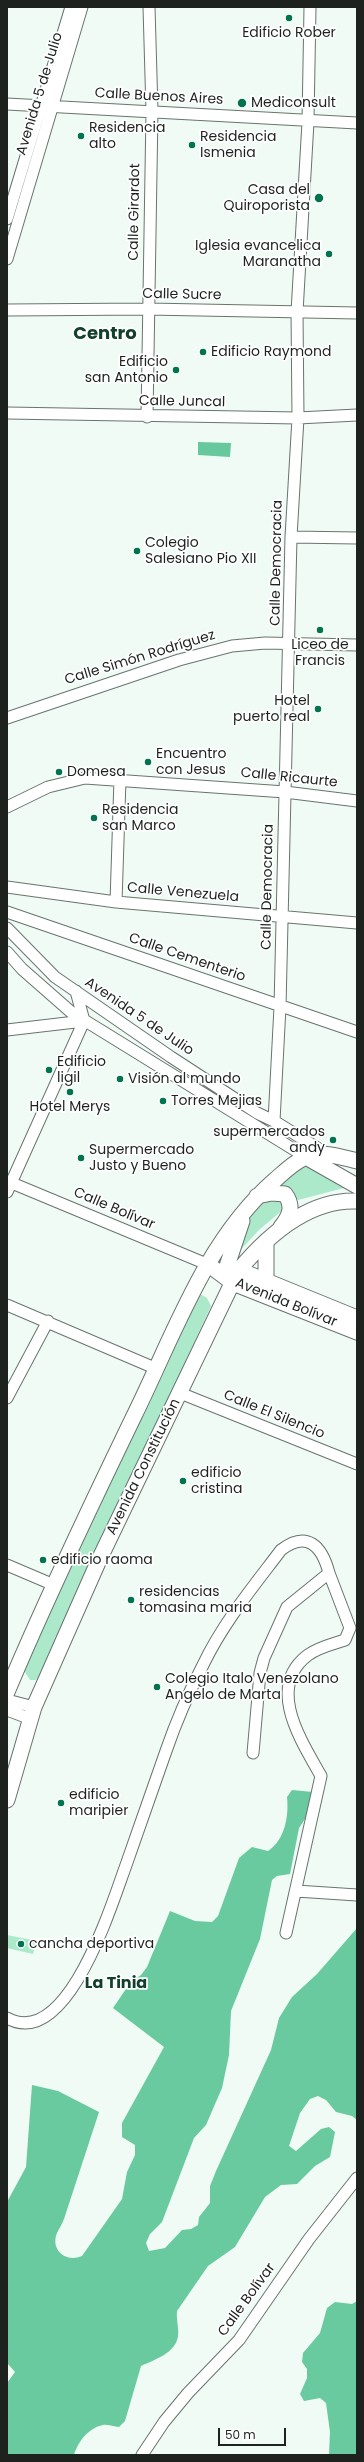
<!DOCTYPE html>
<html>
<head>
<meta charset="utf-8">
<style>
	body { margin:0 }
	#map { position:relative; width:364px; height:2462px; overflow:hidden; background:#effbf4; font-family:Poppins,sans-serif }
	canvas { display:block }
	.frame { position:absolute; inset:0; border:8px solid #1d221f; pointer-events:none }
	.scale { position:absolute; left:218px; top:2428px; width:68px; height:18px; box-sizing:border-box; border:2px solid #1d221f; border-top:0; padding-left:5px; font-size:12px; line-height:14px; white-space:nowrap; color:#1d221f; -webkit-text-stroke:3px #fff; paint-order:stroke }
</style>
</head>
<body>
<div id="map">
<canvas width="364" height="2462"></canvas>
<div class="frame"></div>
<div class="scale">50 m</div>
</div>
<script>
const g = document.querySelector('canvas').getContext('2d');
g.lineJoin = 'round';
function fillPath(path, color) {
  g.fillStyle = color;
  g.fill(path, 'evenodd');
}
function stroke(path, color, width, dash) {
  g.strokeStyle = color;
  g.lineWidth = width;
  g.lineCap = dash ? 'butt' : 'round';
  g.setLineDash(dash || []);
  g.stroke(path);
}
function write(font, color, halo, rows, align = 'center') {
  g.font = font + ' Poppins,sans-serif';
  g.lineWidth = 3.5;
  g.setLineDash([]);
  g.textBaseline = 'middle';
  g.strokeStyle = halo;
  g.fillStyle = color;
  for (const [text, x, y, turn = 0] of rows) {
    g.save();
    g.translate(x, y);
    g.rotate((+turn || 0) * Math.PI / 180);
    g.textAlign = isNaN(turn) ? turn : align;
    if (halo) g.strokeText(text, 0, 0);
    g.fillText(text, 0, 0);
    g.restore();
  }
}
const green = new Path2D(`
	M298,1162L345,1184L344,1188L298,1200L291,1190L277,1183Z
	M266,1198H281L285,1208L259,1230L234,1257C240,1234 249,1214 266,1198Z
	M202,1295L207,1298L211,1306L43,1673L36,1680H30L23,1669L193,1296Z
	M7,1935L37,1941L33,1954L7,1948Z`);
const forest = new Path2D(`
	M292,1790L313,1792L311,1810L299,1828L290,1874L277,1876L272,1880L260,1939L231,2011L229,2055L222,2088L206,2125L194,2138L162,2222L150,2234L146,2243L149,2251L165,2248L182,2230L191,2229L198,2225L199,2217L210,2203V2186L216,2171L271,2050L279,2018L292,1997L317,1974L357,1928V2120L352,2116L336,2112L326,2100L318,2096L310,2099L300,2113L289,2146L296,2151L321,2129L329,2127L335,2132L330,2157L315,2166L297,2184L281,2185L265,2197L235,2247L208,2266L177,2311C176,2319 179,2328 178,2336C176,2353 154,2360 141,2366L125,2421L119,2427C114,2427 107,2424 103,2425C88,2428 78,2442 74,2455H7V2383L15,2372L7,2363V2202L26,2167L32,2085L58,2091L99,2112L64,2219C62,2224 59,2229 57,2233C50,2250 66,2263 82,2256L122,2199L127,2172L135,2155V2145L122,2137V2123L164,2047L113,2008L130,1983L141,1975L147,1967L170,1911L195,1921L212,1922L218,1916L239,1858L252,1847L268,1851C285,1840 289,1816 287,1797Z
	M357,2301V2455H329L330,2432L326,2403L320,2398L304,2401L300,2394L307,2378V2369L302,2362L303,2353L320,2333L327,2308L335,2302L352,2304Z`);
const water = new Path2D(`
	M198,442L231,443L230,457L198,455Z`);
const street = new Path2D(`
	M7,104L357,123
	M7,219L71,7
	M7,259L82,7
	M7,310L148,309L357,313
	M7,413L298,418L357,415
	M147,417L152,111L149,7
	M291,537L357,538
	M7,718L179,660L232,646L265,643L357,645
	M7,807L48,787L85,778L285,792L357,801
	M7,887L116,902L357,923
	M116,902L120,779
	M7,912L357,1032
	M7,928L55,977L171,1057L257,1113L274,1121L327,1154
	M7,952L22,969L71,1012L306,1157
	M76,991L84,1021
	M7,1030L84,1021
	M274,1121L280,1007L291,537L298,418L297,312L308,122L310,7
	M7,1181L209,1265
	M7,1192L84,1021
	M7,1305L157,1369
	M180,1393L357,1464
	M7,1398L48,1321
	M7,1565L54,1585
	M7,1700L34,1707
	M7,1710L31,1719
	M296,1891L357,1895
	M286,1933L321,1776C302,1742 265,1687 308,1655C319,1647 333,1644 345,1640L350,1628L329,1573
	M7,2018C67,2051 111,1906 125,1868C139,1829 152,1790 166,1751C176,1722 189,1692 203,1665C223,1623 253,1587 281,1550C307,1530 322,1546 329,1573L287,1607L264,1658L260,1673L253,1753
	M142,2455L164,2422L188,2393L239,2340L309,2239L357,2178`);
const secondary = new Path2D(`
	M306,1157L357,1186
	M257,1196L272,1193L285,1194C294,1206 290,1216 281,1227
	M266,1243V1281
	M209,1265L233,1283L357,1332
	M226,1269L242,1221
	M229,1269L249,1274L357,1318
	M7,1692C46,1599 90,1507 134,1416C174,1335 205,1241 275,1180C284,1172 293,1163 304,1158C321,1150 340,1157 357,1161
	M7,1800L34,1707L99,1560L238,1271C267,1236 309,1199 357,1201`);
const markers = [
	[289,18,4,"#00744e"],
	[242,103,5,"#00744e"],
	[81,136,4,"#00744e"],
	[192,145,4,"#00744e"],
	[319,198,5,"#00744e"],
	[329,254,4,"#00744e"],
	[203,352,4,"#00744e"],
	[176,370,4,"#00744e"],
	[137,551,4,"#00744e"],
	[320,630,4,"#00744e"],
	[318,709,4,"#00744e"],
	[148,762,4,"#00744e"],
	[59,772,4,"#00744e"],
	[94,818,4,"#00744e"],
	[49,1070,4,"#00744e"],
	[120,1079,4,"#00744e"],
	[70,1092,4,"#00744e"],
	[163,1101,4,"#00744e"],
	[333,1140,4,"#00744e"],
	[81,1158,4,"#00744e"],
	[183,1481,4,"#00744e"],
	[43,1560,4,"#00744e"],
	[131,1600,4,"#00744e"],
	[157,1687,4,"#00744e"],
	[61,1803,4,"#00744e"],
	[21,1944,4,"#00744e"]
];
const poiNames = [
	["Edificio Rober",289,33,"center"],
	["Mediconsult",251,103],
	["Residencia",89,128],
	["alto",89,144],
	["Residencia",200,137],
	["Ismenia",200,153],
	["Casa del",310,190,"right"],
	["Quiroporista",310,206,"right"],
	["Iglesia evancelica",321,246,"right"],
	["Maranatha",321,262,"right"],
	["Edificio Raymond",211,352],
	["Edificio",168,362,"right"],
	["san Antonio",168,378,"right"],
	["Colegio",145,543],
	["Salesiano Pio XII",145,559],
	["Liceo de",320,645,"center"],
	["Francis",320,661,"center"],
	["Hotel",310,701,"right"],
	["puerto real",310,717,"right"],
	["Encuentro",156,754],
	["con Jesus",156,770],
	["Domesa",67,772],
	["Residencia",102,810],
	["san Marco",102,826],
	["Edificio",57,1062],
	["ligil",57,1078],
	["Visión al mundo",128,1079],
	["Torres Mejias",171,1101],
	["Hotel Merys",70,1107,"center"],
	["supermercados",325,1132,"right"],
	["andy",325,1148,"right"],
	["Supermercado",89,1150],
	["Justo y Bueno",89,1166],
	["edificio",191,1473],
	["cristina",191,1489],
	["edificio raoma",51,1560],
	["residencias",139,1592],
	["tomasina maria",139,1608],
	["Colegio Italo Venezolano",165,1679],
	["Angelo de Marta",165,1695],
	["edificio",69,1795],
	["maripier",69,1811],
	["cancha deportiva",29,1944]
];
const streetNames = [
	["Avenida 5 de Julio",40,94,-73],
	["Calle Buenos Aires",159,97,3],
	["Calle Girardot",135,212,-89],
	["Calle Sucre",182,295,1],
	["Calle Juncal",182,402,1],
	["Calle Democracia",277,563,-89],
	["Calle Simón Rodríguez",140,658,-17],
	["Calle Ricaurte",289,778,6],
	["Calle Democracia",268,887,-89],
	["Calle Venezuela",183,893,5],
	["Calle Cementerio",187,958,19],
	["Avenida 5 de Julio",139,1017,34],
	["Calle Bolívar",114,1209,23],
	["Avenida Bolívar",286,1303,22],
	["Calle El Silencio",274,1415,22],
	["Avenida Constitución",144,1467,-64],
	["Calle Bolívar",247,2300,-54]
];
const quarterNames = [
	["La Tinia",116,1984]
];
const districtNames = [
	["Centro",105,334]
];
fillPath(green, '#ace9cb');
fillPath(forest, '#68ca9e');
fillPath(water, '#66c89c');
stroke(street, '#69746e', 13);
stroke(secondary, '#69746e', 17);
stroke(street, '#fff', 11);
stroke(secondary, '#fff', 15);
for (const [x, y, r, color] of markers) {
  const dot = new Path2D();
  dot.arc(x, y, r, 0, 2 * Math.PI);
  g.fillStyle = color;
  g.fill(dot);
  stroke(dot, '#fff', 1.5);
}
write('14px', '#1d221f', '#fff', poiNames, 'left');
write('14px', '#1d221f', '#fff', streetNames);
write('bold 16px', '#12402d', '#fff', quarterNames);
write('bold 18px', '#12402d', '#fff', districtNames);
</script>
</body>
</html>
